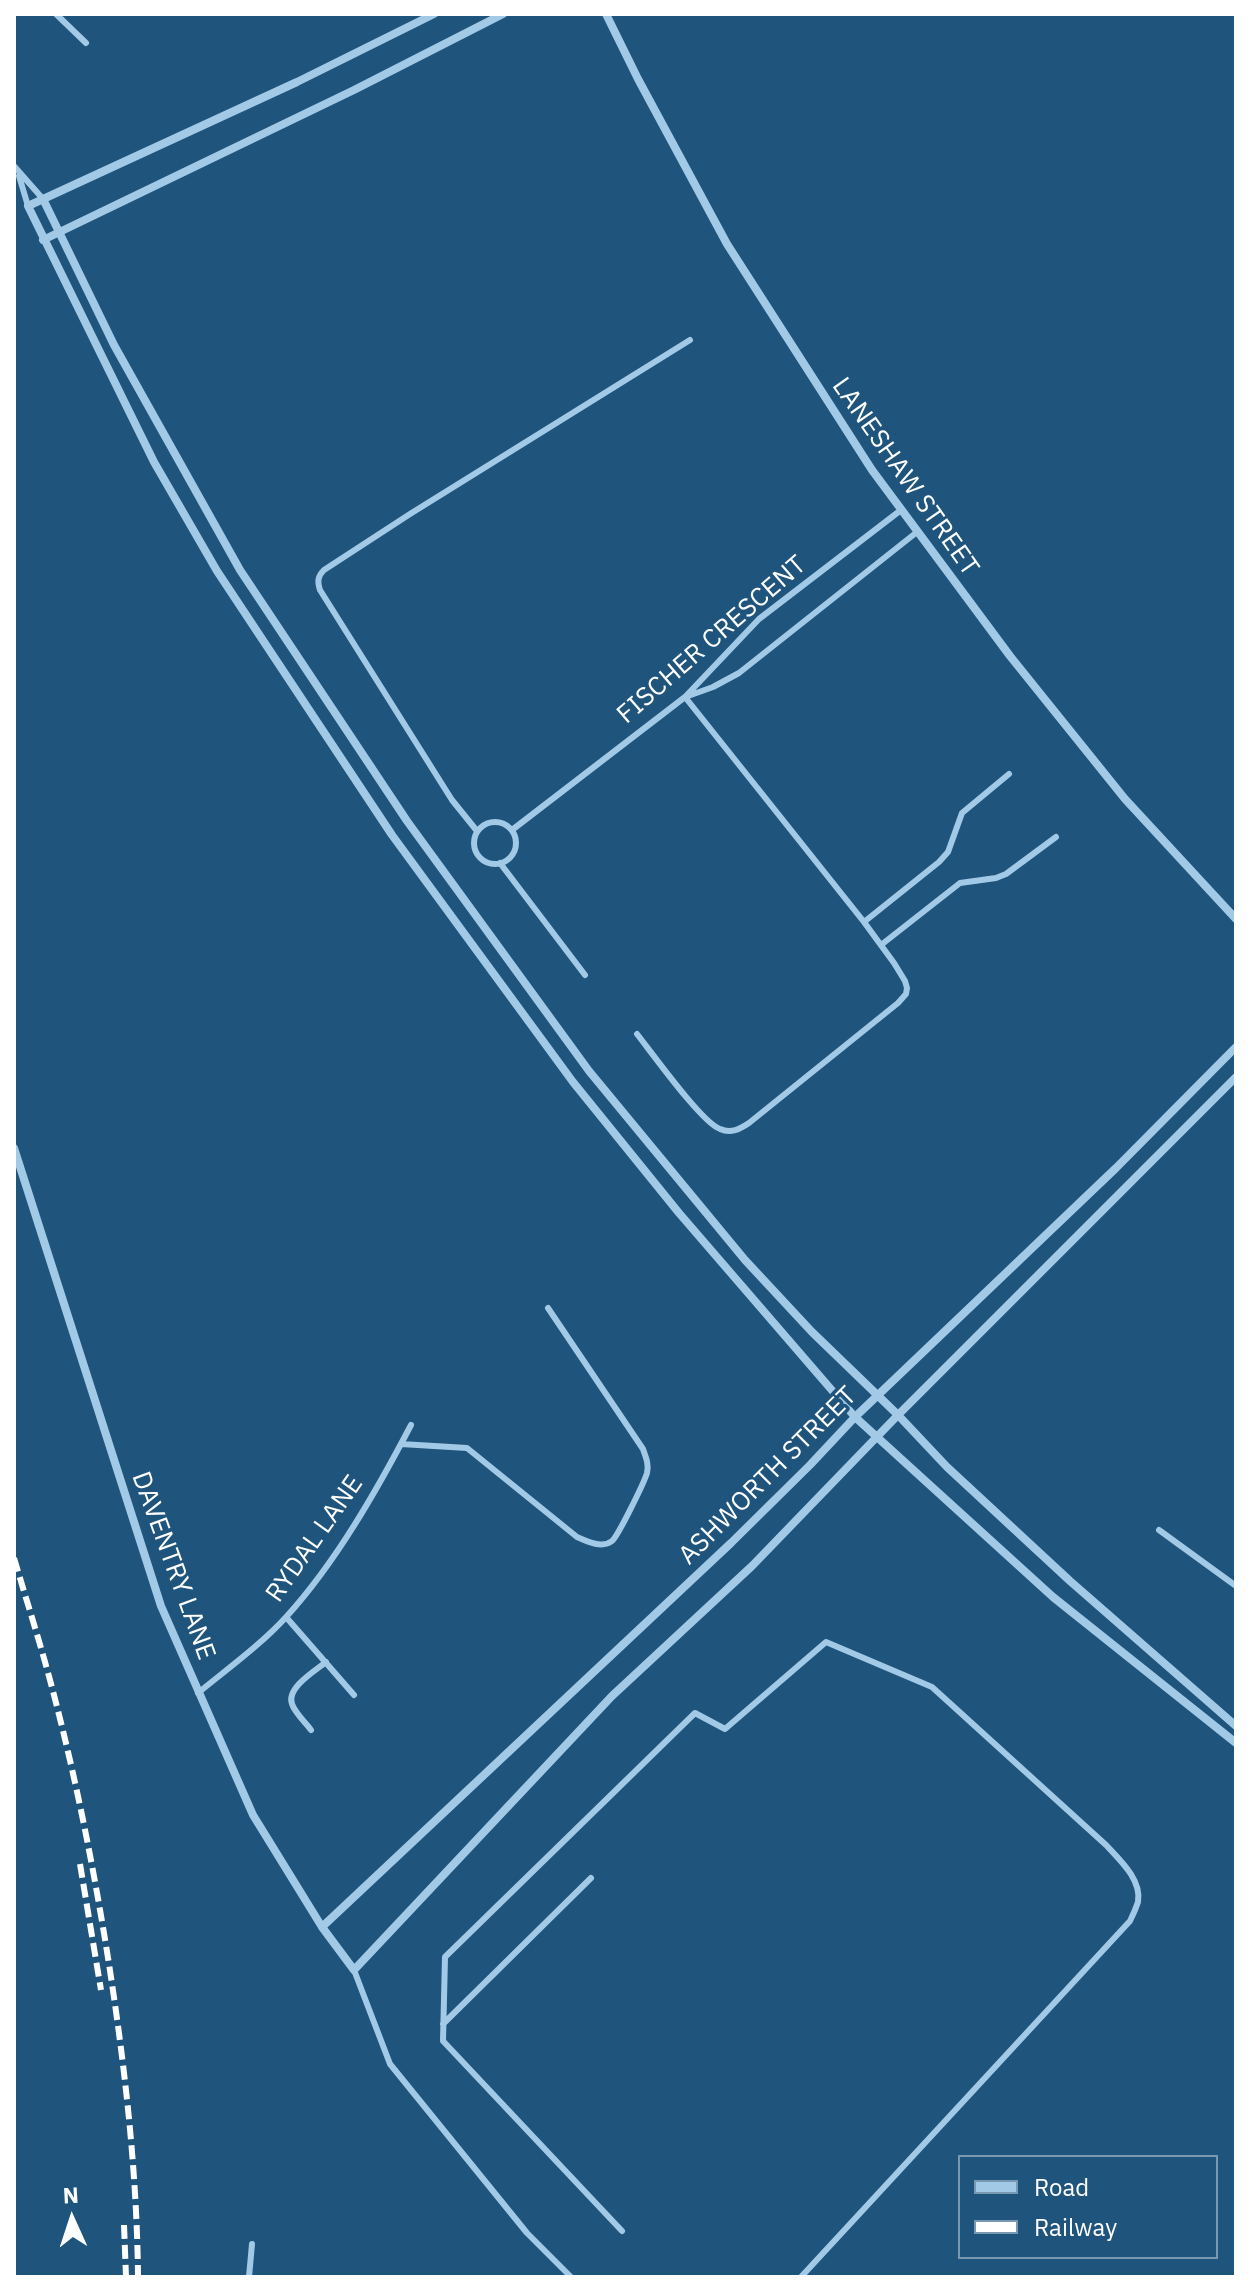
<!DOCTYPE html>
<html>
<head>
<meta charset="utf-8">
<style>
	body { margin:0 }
	#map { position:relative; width:1250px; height:2291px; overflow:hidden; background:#1f547d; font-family:"IBM Plex Sans",sans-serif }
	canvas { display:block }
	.frame { position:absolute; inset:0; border:16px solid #fff; pointer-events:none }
	.legend { position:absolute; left:958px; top:2155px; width:260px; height:104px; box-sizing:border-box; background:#1f547d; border:2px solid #7998b1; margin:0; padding:10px 14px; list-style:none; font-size:24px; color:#fff }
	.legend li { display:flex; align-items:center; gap:16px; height:40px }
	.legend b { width:40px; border:2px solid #7998b1 }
	.north { position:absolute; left:32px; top:2179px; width:80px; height:80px; -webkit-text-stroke:6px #1f547d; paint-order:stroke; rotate:357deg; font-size:22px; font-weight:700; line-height:32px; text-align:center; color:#fff }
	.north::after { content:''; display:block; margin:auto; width:28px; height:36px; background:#fff; clip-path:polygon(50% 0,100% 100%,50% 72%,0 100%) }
</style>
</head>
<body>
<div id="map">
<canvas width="1250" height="2291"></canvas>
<div class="frame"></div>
<ul class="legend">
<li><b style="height:10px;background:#a2cae7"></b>Road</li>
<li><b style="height:10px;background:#fff"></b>Railway</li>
</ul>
<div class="north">N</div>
</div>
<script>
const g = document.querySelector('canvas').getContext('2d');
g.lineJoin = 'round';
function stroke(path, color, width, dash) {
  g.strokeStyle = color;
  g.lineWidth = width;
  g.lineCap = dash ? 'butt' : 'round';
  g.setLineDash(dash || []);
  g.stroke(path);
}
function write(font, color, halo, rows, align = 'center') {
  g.font = font + ' "IBM Plex Sans",sans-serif';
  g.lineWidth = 7;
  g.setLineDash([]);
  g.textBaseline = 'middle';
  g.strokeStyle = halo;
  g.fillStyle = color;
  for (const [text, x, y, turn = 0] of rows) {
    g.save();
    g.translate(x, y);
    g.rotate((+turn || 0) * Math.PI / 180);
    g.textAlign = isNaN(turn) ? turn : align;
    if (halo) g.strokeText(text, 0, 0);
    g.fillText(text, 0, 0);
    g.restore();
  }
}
const lane = new Path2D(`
	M56,14L86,43
	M14,166L43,199
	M19,176L28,206
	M688,696L713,687L739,673L917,532
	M474 843a21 21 0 1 1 42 0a21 21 0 1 1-42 0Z
	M512,830L685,697L759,619L901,510
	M477,831L452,800L320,590C317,581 318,576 324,570L410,514L690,340
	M500,863L585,975
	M864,922L939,862L948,852L962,813L1009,774
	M881,945L960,883L996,878L1006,874L1056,837
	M637,1034C652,1053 702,1123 720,1129C731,1134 740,1129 749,1123L898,1003L906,994L907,988L905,981L894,963L864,922L685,697
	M401,1444L467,1448L577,1537C586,1541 602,1549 612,1541C618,1536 644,1483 647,1473C649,1464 646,1458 643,1449L548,1308
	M1159,1530L1236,1586
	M286,1617L354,1695
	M198,1693C226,1670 263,1643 287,1616C336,1562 377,1490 411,1425
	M311,1730C305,1722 295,1713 292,1704C286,1688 315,1671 326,1662
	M354,1970L390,2064L527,2233L571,2277
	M443,2024L591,1878
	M622,2231L443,2041L445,1957L695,1713L725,1729L826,1642L932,1687L1106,1845C1120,1860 1142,1880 1138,1902C1136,1908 1133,1915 1130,1921L801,2277
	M249,2277L252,2244`);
const street = new Path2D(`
	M434,14L297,82L28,206L154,462L217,571L392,835L573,1082L679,1213L855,1417L1053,1597L1236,1743
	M606,14L638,79L727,244L872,470L1010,656L1125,799L1236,919
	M43,199L114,345L240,570L407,821L589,1071L745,1260L812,1332L898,1415L947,1467L1070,1581L1236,1726
	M43,240L354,90L503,14
	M14,1148L161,1606L253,1815L322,1927L354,1970L612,1696L752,1566L898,1415L1236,1077
	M322,1927L731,1543L810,1465L855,1417L1116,1168L1236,1047`);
const rail = new Path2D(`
	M14,1558C26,1599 39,1639 50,1680C75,1773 94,1869 109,1964C125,2068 137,2172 138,2277
	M80,1864L101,1990
	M124,2225L126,2277`);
const streetNames = [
	["LANESHAW STREET",905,477,55],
	["FISCHER CRESCENT",712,640,-41],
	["ASHWORTH STREET",768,1476,-45],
	["RYDAL LANE",315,1539,-55],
	["DAVENTRY LANE",173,1566,70]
];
stroke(lane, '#a2cae7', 6);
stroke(street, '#a2cae7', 8);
stroke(rail, '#fff', 6, [14, 6]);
write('26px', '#fff', '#1f547d', streetNames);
</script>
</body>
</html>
